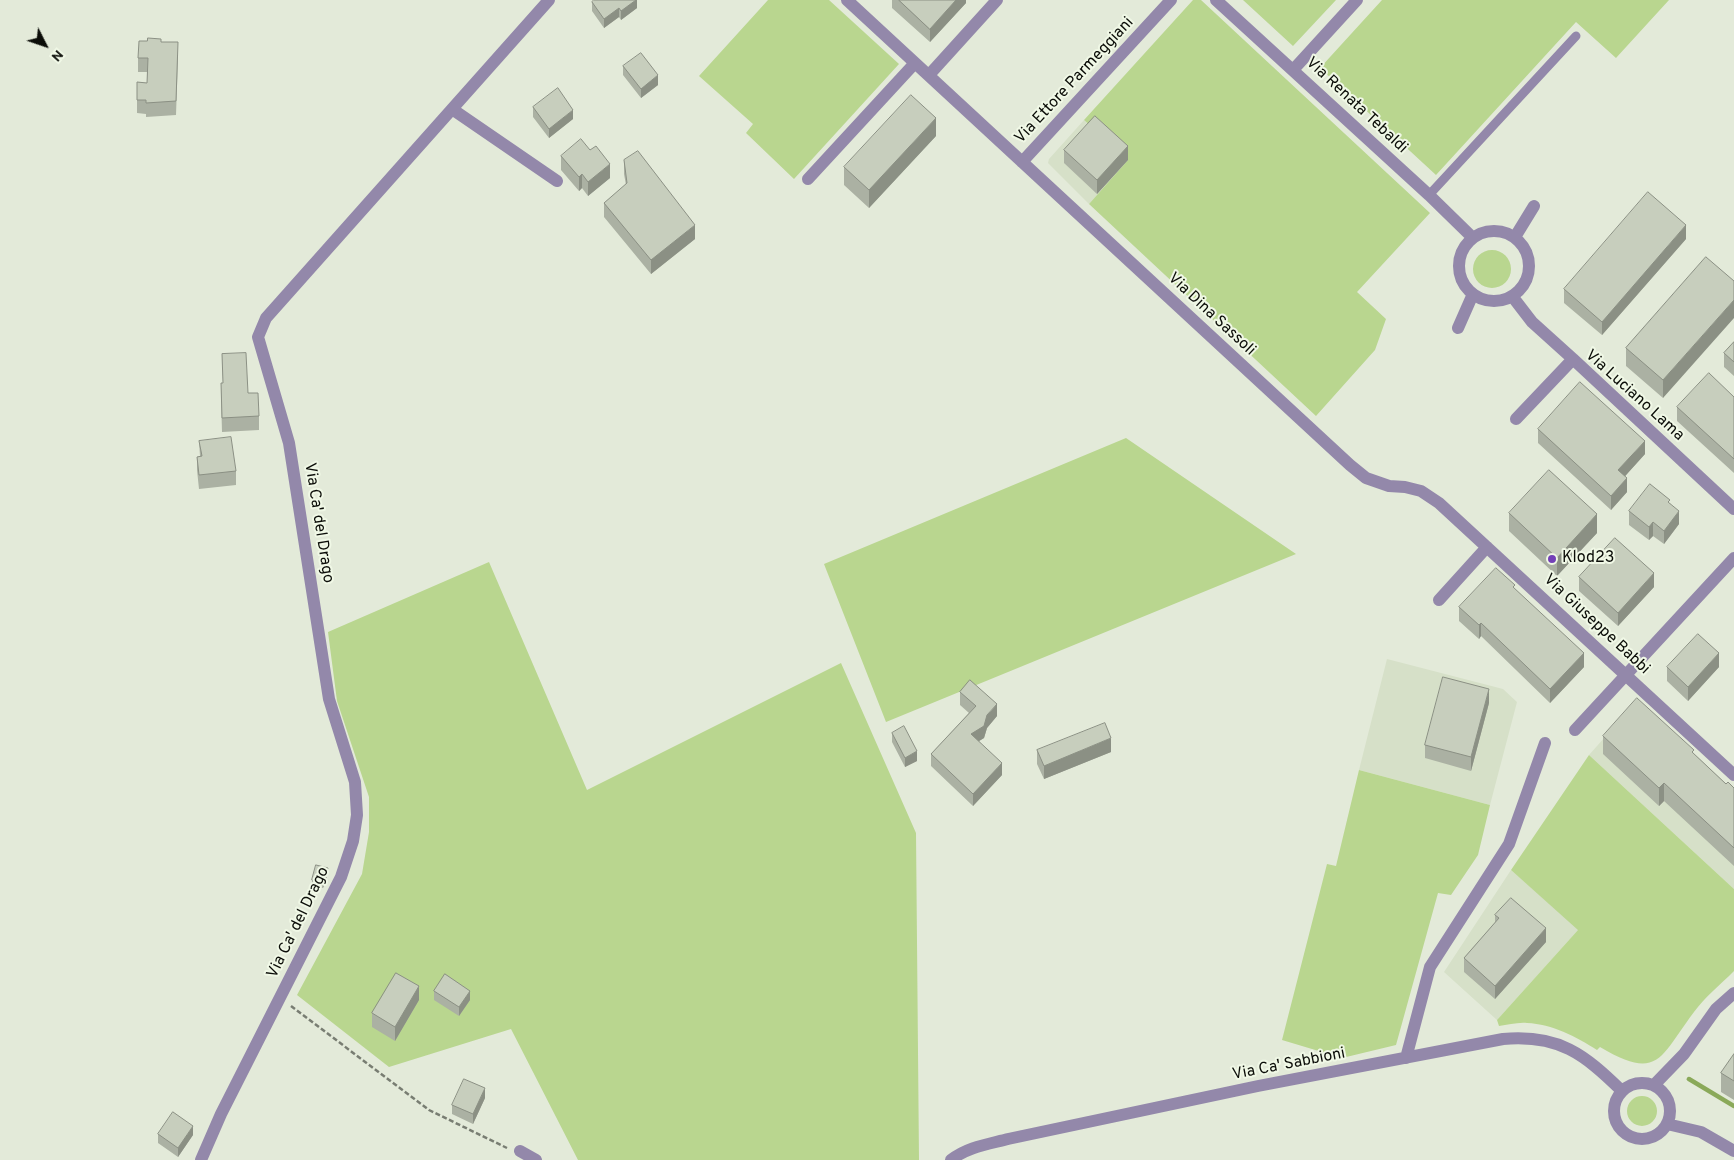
<!DOCTYPE html>
<html>
<head>
<meta charset="utf-8">
<style>
	body { margin:0 }
	#map { position:relative; width:1734px; height:1160px; overflow:hidden; background:#e3ead9; font-family:Overpass,sans-serif }
	canvas { display:block }
	.north { position:absolute; left:20px; top:20px; width:50px; height:50px; -webkit-text-stroke:4px #f0f8e6; paint-order:stroke; rotate:131deg; font-size:14px; font-weight:700; line-height:20px; text-align:center; color:#0b0d08 }
	.north::after { content:''; display:block; margin:auto; width:18px; height:22px; background:#0b0d08; clip-path:polygon(50% 0,100% 100%,50% 72%,0 100%) }
</style>
</head>
<body>
<div id="map">
<canvas width="1734" height="1160"></canvas>
<div class="north">N</div>
</div>
<script>
const g = document.querySelector('canvas').getContext('2d');
g.lineJoin = 'round';
function fillPath(path, color) {
  g.fillStyle = color;
  g.fill(path, 'evenodd');
}
function stroke(path, color, width, dash) {
  g.strokeStyle = color;
  g.lineWidth = width;
  g.lineCap = dash ? 'butt' : 'round';
  g.setLineDash(dash || []);
  g.stroke(path);
}
function write(font, color, halo, rows, align = 'center') {
  g.font = font + ' Overpass,sans-serif';
  g.lineWidth = 4;
  g.setLineDash([]);
  g.textBaseline = 'middle';
  g.strokeStyle = halo;
  g.fillStyle = color;
  for (const [text, x, y, turn = 0] of rows) {
    g.save();
    g.translate(x, y);
    g.rotate((+turn || 0) * Math.PI / 180);
    g.textAlign = isNaN(turn) ? turn : align;
    if (halo) g.strokeText(text, 0, 0);
    g.fillText(text, 0, 0);
    g.restore();
  }
}
const built = new Path2D(`
	M1084,120L1128,160L1089,204L1048,163L1049,159Z
	M1387,659L1503,689L1517,702L1490,805L1359,770Z
	M1637,701L1734,791V889L1589,755Z
	M1511,870L1579,929L1497,1020L1444,972Z`);
const green = new Path2D(`
	M768,0H829L899,64L794,179L746,133L753,124L699,76Z
	M1193,0H1201L1430,213L1357,292L1386,319L1375,350L1316,416L1089,204L1128,160L1084,120Z
	M1243,0H1336L1293,46Z
	M1382,0H1669L1616,58L1576,22L1436,175L1320,68Z
	M1473 269a19 19 0 1 1 38 0a19 19 0 1 1-38 0Z
	M1126,438L1296,554L886,722L824,564Z
	M489,562L587,790L841,663L916,833L919,1160H578L511,1029L389,1067L297,995L362,874L369,832V797L337,701L328,632Z
	M1589,755L1734,889V971C1721,984 1705,997 1694,1012C1660,1057 1659,1082 1600,1047L1597,1050C1577,1037 1552,1024 1527,1023C1518,1022 1508,1025 1499,1026L1497,1020L1578,930L1511,870Z
	M1359,770L1490,805L1478,855L1451,895L1438,893L1396,1045L1342,1058L1282,1040L1327,864L1336,866Z
	M1627 1111a15 15 0 1 1 30 0a15 15 0 1 1-30 0Z`);
const stream = new Path2D(`
	M1689,1079L1734,1106`);
const path = new Path2D(`
	M291,1006L429,1110L507,1148`);
const service = new Path2D(`
	M1429,195L1576,36`);
const minor = new Path2D(`
	M847,0L1350,465L1366,478L1389,486L1405,487L1421,491L1439,503L1734,775
	M1216,0L1429,195L1473,238
	M1293,70L1357,0
	M929,75L997,0
	M452,109L557,181
	M1022,162L1171,0
	M808,179L915,63
	M1459 266a35 35 0 1 1 70 0a35 35 0 1 1-70 0Z
	M1515,237L1534,206
	M1512,296L1532,322L1573,359
	M1458,328L1473,294
	M1516,419L1573,359L1734,509
	M1439,600L1487,547
	M1575,730L1734,558
	M1406,1058L1430,967L1509,844L1545,743
	M1614 1111a28 28 0 1 1 56 0a28 28 0 1 1-56 0Z
	M1654,1085L1684,1054L1716,1009L1734,993
	M1667,1124L1701,1132L1734,1151
	M520,1151L536,1160
	M201,1160L221,1114L341,877L353,841L357,815L355,782L329,699L289,443L258,337L266,318L549,0
	M951,1160C967,1147 989,1144 1008,1139L1258,1086L1503,1039C1559,1034 1584,1054 1622,1091`);
const wall = new Path2D(`
	M637,0V8L621,20L619,17L604,28L592,11V2Z
	M892,0H966V3L930,42L892,8Z
	M161,42L178,56L176,115L146,117V114L137,113V82L147,83V72H138V58Z
	M623,66L658,85L641,98L623,75Z
	M533,107L573,119L549,138L533,117Z
	M936,136L869,208L844,185V167Z
	M1064,150L1128,160L1097,194L1064,163Z
	M561,156L610,178L588,196L582,188L579,191L561,170Z
	M624,160L695,239L651,274L604,217V203L626,185L624,174Z
	M1686,239L1602,335L1564,303V289Z
	M1706,257L1663,398L1626,366V348Z
	M1734,342V376L1724,367V353Z
	M222,354L248,393L259,416V430L222,432L221,397V383H223Z
	M1734,397V473L1677,421V407Z
	M1538,429L1645,454L1625,476L1627,492L1611,510L1538,443Z
	M199,441L236,471V485L199,489L197,470V457L200,456Z
	M1670,503L1679,524L1664,544L1653,536L1649,540L1629,525V511Z
	M1509,513L1597,533L1557,576L1509,531Z
	M1579,577L1654,587L1618,626L1579,591Z
	M1515,589L1584,667L1550,703L1481,636L1479,639L1459,621V607Z
	M1667,667H1719L1688,701L1667,681Z
	M960,692L997,716L987,728L984,738L979,741L1002,775L973,806L931,766V754L969,713L960,705Z
	M1489,703L1471,771L1425,758V745Z
	M892,733L917,761L905,767L892,742Z
	M1603,736L1694,754L1726,784L1734,788V866L1664,801L1659,806L1603,754Z
	M1037,750L1111,752L1044,779L1037,764Z
	M328,873L323,888L312,885V880Z
	M1495,915L1546,942L1495,999L1464,972V958L1495,923Z
	M434,991L470,1000L459,1016L434,1000Z
	M419,1000L395,1041L372,1027V1013Z
	M1734,1054V1100L1721,1092V1073Z
	M485,1098L473,1124L452,1114V1105Z
	M158,1134L193,1135L178,1157L158,1143Z`);
const shadedWall = new Path2D(`
	M636,0H637V8L621,20V11Z
	M956,0H966V3L930,42V29Z
	M619,8V17L604,28V19Z
	M658,75V85L641,98V89Z
	M573,110V119L549,138V129Z
	M936,118V136L869,208V190Z
	M1128,146V160L1097,194V180Z
	M610,164V178L588,196V182Z
	M582,174V188L579,191V177Z
	M695,225V239L651,274V260Z
	M1686,225V239L1602,335V322Z
	M1734,300V318L1663,398V380Z
	M1645,441V454L1618,484V470Z
	M1627,478V492L1611,510V496Z
	M1679,511V524L1664,544V531Z
	M1597,514V533L1557,576V558Z
	M1653,522V536L1649,540V527Z
	M1654,573V587L1618,626V613Z
	M1481,623V636L1479,639V625Z
	M1584,653V667L1550,703V689Z
	M1719,653V667L1688,701V687Z
	M1489,689V703L1471,771V757Z
	M997,704V716L987,728L984,738L971,746V734Z
	M1111,738V752L1044,779V766Z
	M917,751V761L905,767V758Z
	M1002,763V775L973,806V794Z
	M1664,783V801L1659,806V788Z
	M328,868V873L323,888V884Z
	M1546,928V942L1495,999V986Z
	M419,986V1000L395,1041V1027Z
	M470,991V1000L459,1016V1007Z
	M485,1088V1098L473,1124V1114Z
	M193,1126V1135L178,1157V1148Z`);
const building = new Path2D(`
	M594,0H636L621,11L619,8L604,19L592,2Z
	M899,0H956L930,29Z
	M148,38L161,39V42H178L176,101L146,103V100H137V82L147,83L148,58H138L139,41H147Z
	M641,53L658,75L641,89L623,66Z
	M558,88L573,110L549,129L533,107Z
	M911,95L936,118L869,190L844,167Z
	M1095,116L1128,146L1097,180L1064,150Z
	M581,139L590,150L596,146L610,164L588,182L582,174L579,177L561,156Z
	M638,151L695,225L651,260L604,203L627,183L624,160Z
	M1648,192L1686,225L1602,322L1564,289Z
	M1706,257L1734,281V300L1663,380L1626,348Z
	M1734,342V362L1724,353Z
	M246,353L248,393H258L259,416L222,418L221,383H223L222,354Z
	M1709,373L1734,397V459L1677,407Z
	M1580,382L1645,441L1618,470L1627,478L1611,496L1538,429Z
	M231,437L236,471L199,475L197,457L202,456L199,441Z
	M1549,470L1597,514L1557,558L1509,513Z
	M1650,484L1670,500L1668,502L1679,511L1664,531L1653,522L1649,527L1629,511Z
	M1615,538L1654,573L1618,613L1579,577Z
	M1496,568L1515,585L1513,587L1584,653L1550,689L1481,623L1479,625L1459,607Z
	M1698,634L1719,653L1688,687L1667,667Z
	M1443,677L1489,689L1471,757L1425,745Z
	M970,680L997,704L987,715L984,726L971,734L1002,763L973,794L931,754L976,706L960,692Z
	M1637,698L1694,750L1692,752L1726,784L1728,782L1734,788V848L1664,783L1659,788L1603,736Z
	M1105,723L1111,738L1044,766L1037,750Z
	M904,726L917,751L905,758L892,733Z
	M316,865L328,868L323,884L312,880Z
	M1511,898L1546,928L1495,986L1464,958L1499,918L1495,915Z
	M396,973L419,986L395,1027L372,1013Z
	M445,974L470,991L459,1007L434,991Z
	M1734,1054V1081L1721,1073Z
	M464,1079L485,1088L473,1114L452,1105Z
	M173,1112L193,1126L178,1148L158,1134Z`);
const markers = [
	[1552,559,5,"#7340b7"]
];
const streetNames = [
	["Via Ettore Parmeggiani",1075,81,-47],
	["Via Renata Tebaldi",1356,106,43],
	["Via Dina Sassoli",1211,315,43],
	["Via Luciano Lama",1634,396,42],
	["Via Ca' del Drago",318,523,81],
	["Via Giuseppe Babbi",1596,625,43],
	["Via Ca' del Drago",299,923,-64],
	["Via Ca' Sabbioni",1289,1065,-11]
];
const poiNames = [
	["Klod23",1562,559]
];
fillPath(built, '#d6e0c8');
fillPath(green, '#b9d68f');
stroke(stream, '#8aa959', 4.5);
stroke(path, '#787d72', 2.5, [5, 2.5]);
stroke(service, '#9388aa', 9);
stroke(minor, '#9388aa', 12);
fillPath(wall, '#abb1a3');
fillPath(shadedWall, '#8b9084');
fillPath(building, '#c7cebd');
stroke(building, '#8b9084', 1);
for (const [x, y, r, color] of markers) {
  const dot = new Path2D();
  dot.arc(x, y, r, 0, 2 * Math.PI);
  g.fillStyle = color;
  g.fill(dot);
  stroke(dot, '#f0f8e6', 2);
}
write('16px', '#0b0d08', '#f0f8e6', streetNames);
write('16px', '#0b0d08', '#f0f8e6', poiNames, 'left');
</script>
</body>
</html>
